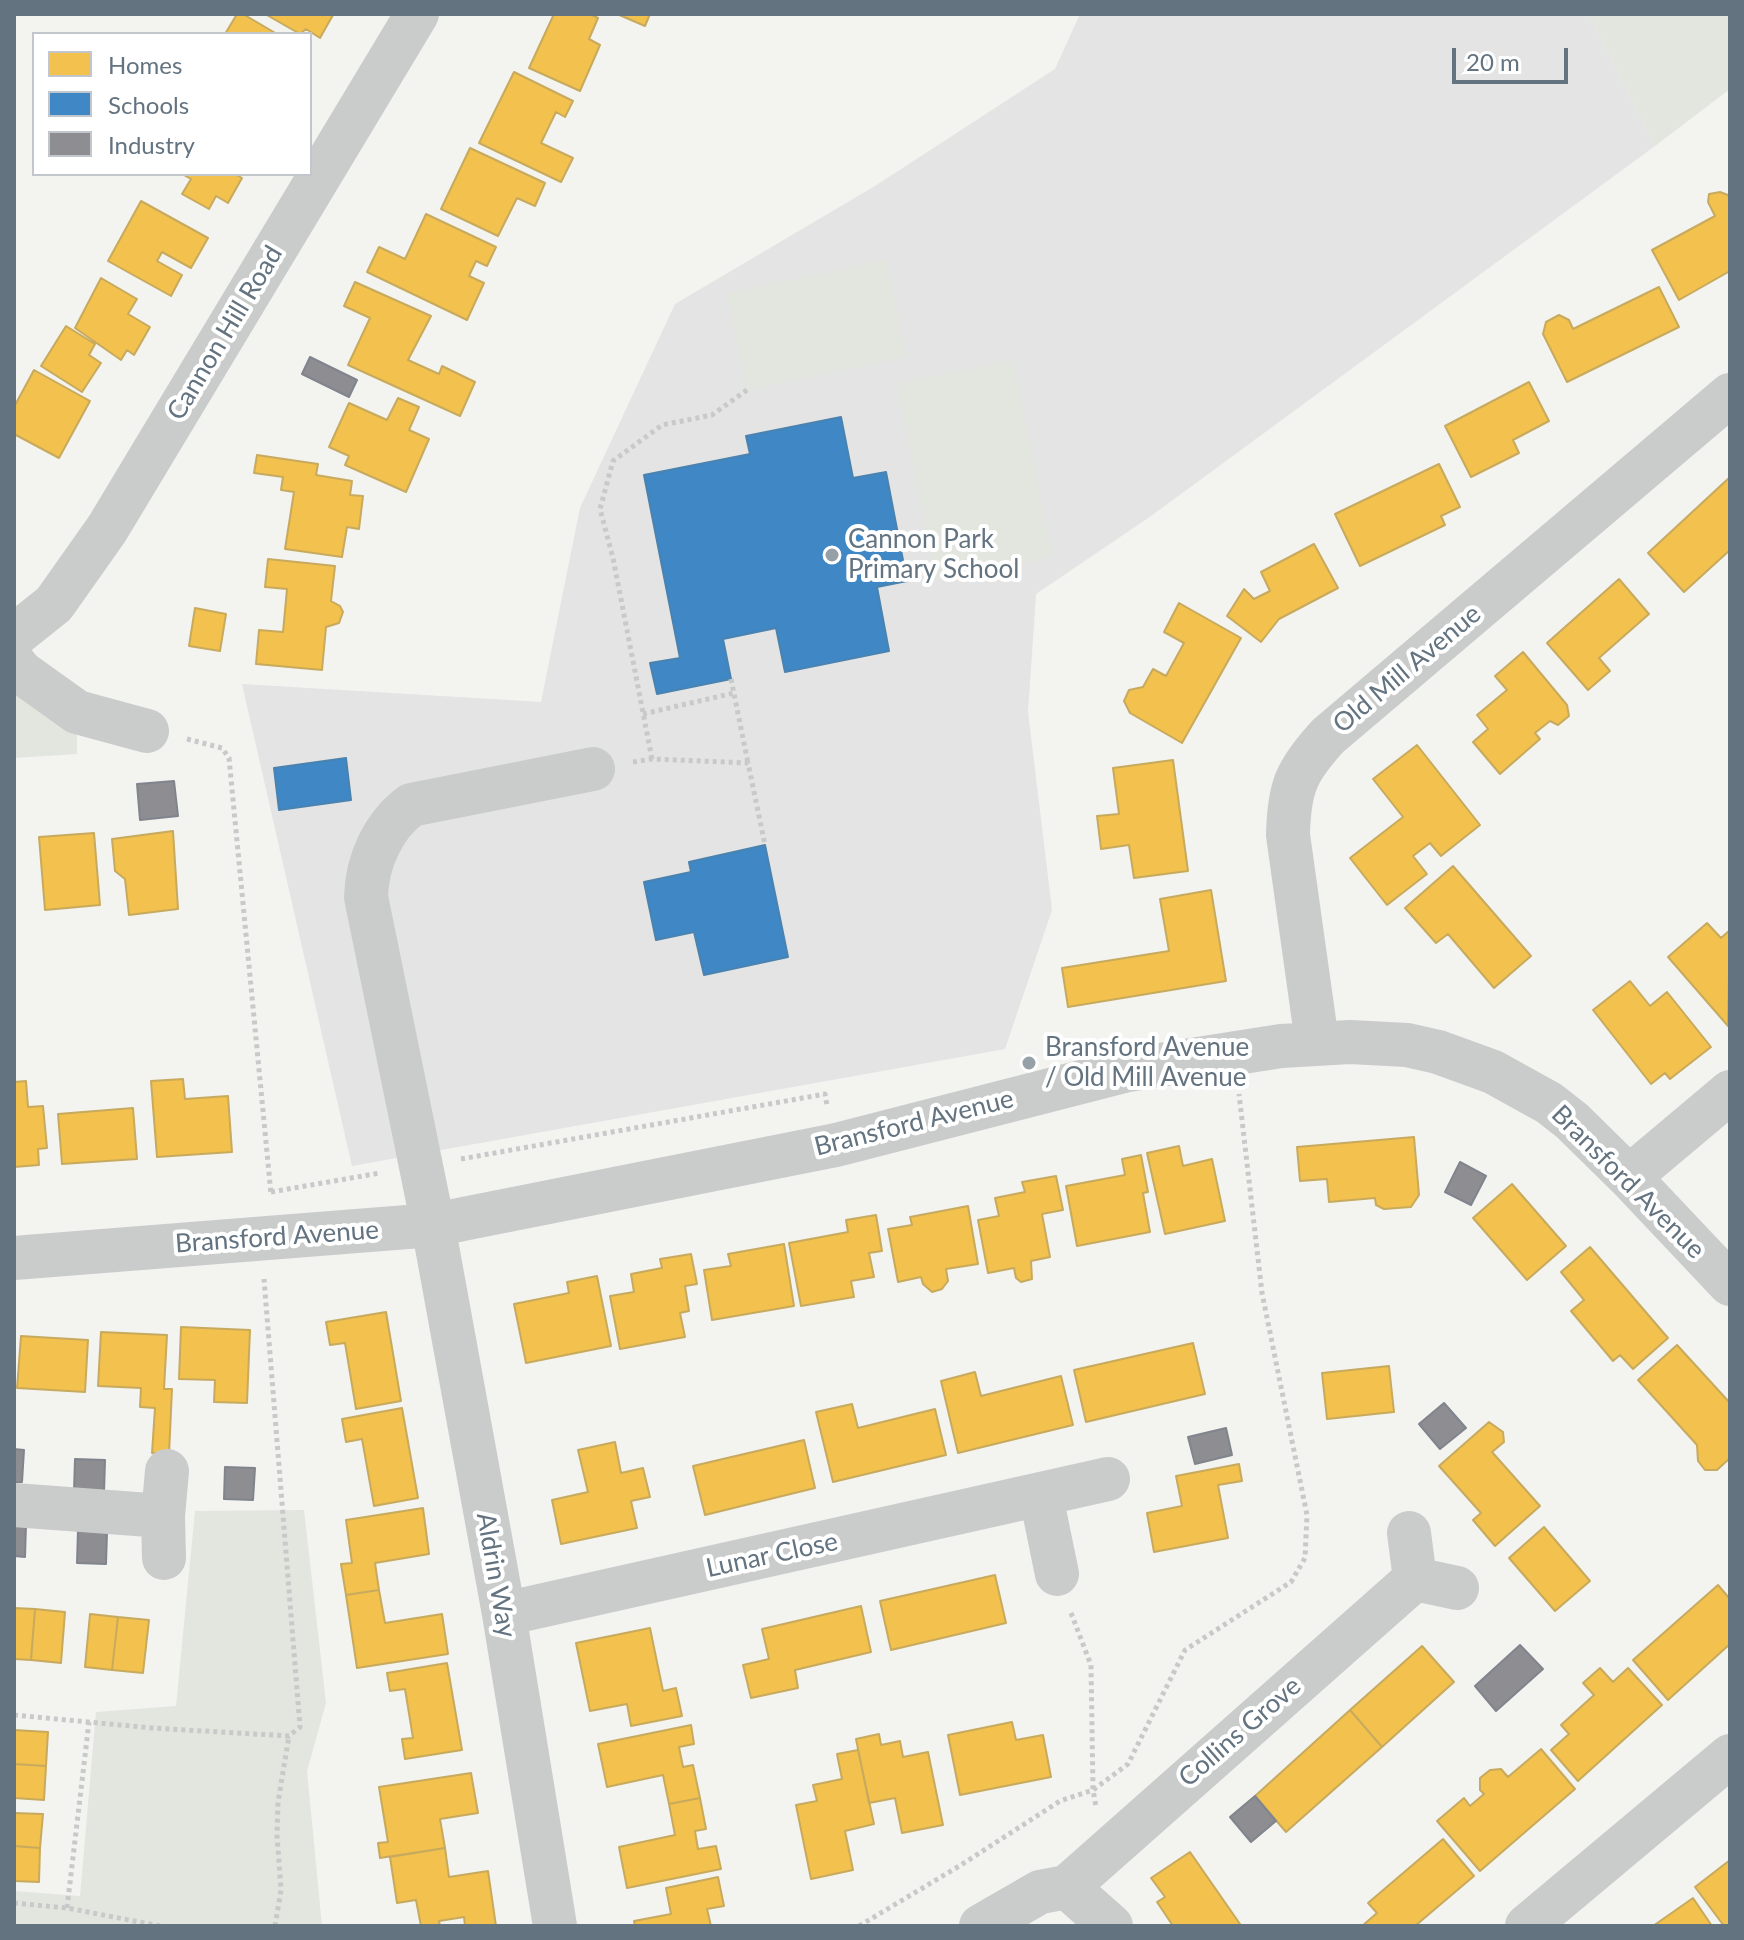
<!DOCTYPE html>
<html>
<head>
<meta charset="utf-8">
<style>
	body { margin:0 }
	#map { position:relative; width:1744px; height:1940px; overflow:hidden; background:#f3f3f0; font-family:Lato,sans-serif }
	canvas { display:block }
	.frame { position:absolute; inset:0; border:16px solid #637380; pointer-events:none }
	.legend { position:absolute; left:32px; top:32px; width:280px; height:144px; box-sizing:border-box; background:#fff; border:2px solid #c1c7cc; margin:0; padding:10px 14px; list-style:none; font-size:24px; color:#637380 }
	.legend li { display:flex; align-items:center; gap:16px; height:40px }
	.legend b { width:40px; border:2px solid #c1c7cc }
	.scale { position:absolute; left:1452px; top:48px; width:116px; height:36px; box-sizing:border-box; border:4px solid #637380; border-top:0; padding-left:10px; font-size:24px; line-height:28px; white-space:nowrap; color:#637380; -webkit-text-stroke:6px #fff; paint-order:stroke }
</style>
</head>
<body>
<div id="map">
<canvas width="1744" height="1940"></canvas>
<div class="frame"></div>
<ul class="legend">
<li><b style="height:22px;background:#f2c14e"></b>Homes</li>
<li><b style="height:22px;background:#3f88c5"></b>Schools</li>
<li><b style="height:22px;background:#8d8d92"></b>Industry</li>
</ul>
<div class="scale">20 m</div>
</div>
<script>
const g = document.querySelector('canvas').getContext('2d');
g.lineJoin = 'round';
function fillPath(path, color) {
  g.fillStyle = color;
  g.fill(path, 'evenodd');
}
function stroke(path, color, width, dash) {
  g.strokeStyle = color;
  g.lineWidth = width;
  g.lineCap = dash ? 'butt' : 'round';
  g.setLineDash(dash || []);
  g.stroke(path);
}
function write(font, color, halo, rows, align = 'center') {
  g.font = font + ' Lato,sans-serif';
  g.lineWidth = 8;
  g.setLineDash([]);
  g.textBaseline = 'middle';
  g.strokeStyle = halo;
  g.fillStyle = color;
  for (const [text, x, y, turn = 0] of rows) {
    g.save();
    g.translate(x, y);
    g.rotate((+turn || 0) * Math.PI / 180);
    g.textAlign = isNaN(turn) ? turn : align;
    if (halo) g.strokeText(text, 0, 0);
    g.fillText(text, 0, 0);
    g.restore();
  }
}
const built = new Path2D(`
	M1080,14H1589L1655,146L1151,516L1036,594L1028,712L1052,910L1005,1049L352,1166L242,684L541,702L580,508L675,304L875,186L1055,69Z`);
const green = new Path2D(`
	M1589,14H1730V89L1655,146Z
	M886,260L906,357L747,390L727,293Z
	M1013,360L1052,557L936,580L897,383Z
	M14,693L77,734V754L14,758Z
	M304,1510L326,1703L307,1771L322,1926H14V1891L80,1896L96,1712L176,1706L195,1511Z`);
const homes = new Path2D(`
	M237,14H243L277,34H225Z
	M265,14H332L333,15L320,38L306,29L300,34Z
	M554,14H590L598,18L589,39L600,45L580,91L529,68Z
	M617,14H650L645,26Z
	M514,72L573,101L565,117L556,112L541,143L573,158L561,182L479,143Z
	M470,148L545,183L535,206L517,198L498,236L441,209Z
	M182,174H235L242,178L228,203L216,196L209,209L182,194L191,179Z
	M1720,192L1728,195L1730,200V271L1679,300L1652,250L1715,216L1708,202L1709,194Z
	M141,201L208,238L191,268L162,252L157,261L182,275L171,296L108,261Z
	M426,214L496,247L487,266L476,261L469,276L484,283L467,320L367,272L379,247L405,259Z
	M101,278L137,299L128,314L150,327L134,355L127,350L121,360L75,328Z
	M355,282L431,316L408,360L439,374L442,366L475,382L460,416L348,365L370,318L344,306Z
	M1659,287L1679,327L1567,382L1543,334L1546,322L1559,315L1569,320L1573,329Z
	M66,326L95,344L89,355L101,363L82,392L41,366Z
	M34,370L90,401L59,458L14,434V407Z
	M1529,382L1549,421L1513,440L1519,453L1471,477L1445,426Z
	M398,398L419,407L409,430L429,439L406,492L345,465L349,456L329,447L349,403L387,420Z
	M257,455L318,464L316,475L352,481L350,495L363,496L359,529L347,527L342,557L285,549L294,492L281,490L283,477L254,473Z
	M1439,464L1460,507L1441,516L1445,525L1360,566L1335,514Z
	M1730,477V550L1684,592L1648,553Z
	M1314,544L1338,588L1279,619L1261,642L1227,616L1244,589L1254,599L1270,591L1261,572Z
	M268,559L335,566L331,601L340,606L343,612L339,623L326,627L322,670L256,664L259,630L283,632L287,589L265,587Z
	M1619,579L1649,614L1599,658L1610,671L1588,690L1547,643Z
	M1179,603L1241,638L1182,743L1130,713L1124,701L1129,690L1143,687L1153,669L1166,676L1184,643L1164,632Z
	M195,608L226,614L220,651L189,646Z
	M1523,652L1567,705L1569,716L1558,725L1550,721L1535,733L1540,739L1500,774L1473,742L1488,729L1477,715L1507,690L1495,676Z
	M1417,745L1480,825L1441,856L1430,843L1413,856L1427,874L1387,905L1350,858L1403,817L1373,779Z
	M1173,760L1188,871L1134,878L1129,845L1101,849L1097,816L1119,814L1113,768Z
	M173,831L178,909L129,915L125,879L115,871L112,839Z
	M94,833L100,905L45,910L39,837Z
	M1453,866L1531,956L1494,988L1448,934L1436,943L1405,908Z
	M1211,890L1226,981L1068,1007L1062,968L1169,951L1160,899Z
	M1707,923L1721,938L1730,930L1728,1026L1668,957Z
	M1630,981L1650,1006L1667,992L1711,1047L1670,1079L1665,1073L1651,1084L1593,1010Z
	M183,1079L185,1099L228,1096L232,1152L157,1157L151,1081Z
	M26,1081L28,1107L43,1106L47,1148L38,1149L39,1165L14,1167V1082Z
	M133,1108L137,1159L62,1164L58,1114Z
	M1414,1137L1419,1195L1411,1207L1384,1209L1376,1205L1375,1198L1329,1202L1327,1179L1300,1181L1297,1147Z
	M1179,1146L1183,1166L1212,1159L1225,1221L1165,1234L1147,1153Z
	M1141,1155L1148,1192L1143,1193L1150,1232L1077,1246L1066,1186L1125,1175L1122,1159Z
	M1056,1176L1063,1210L1042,1214L1050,1257L1031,1261L1032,1279L1021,1282L1016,1278L1014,1268L988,1273L978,1220L999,1216L995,1198L1025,1192L1022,1182Z
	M1512,1184L1566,1246L1527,1280L1473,1218Z
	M968,1206L978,1264L946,1269L948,1281L942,1289L932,1292L923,1284L921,1277L898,1282L888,1229L912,1225L910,1217Z
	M876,1215L882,1251L869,1253L874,1277L851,1281L854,1297L801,1306L789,1243L848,1232L846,1220Z
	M784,1244L794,1306L712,1320L704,1270L731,1266L728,1254Z
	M1590,1247L1668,1338L1633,1369L1620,1355L1613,1361L1571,1311L1584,1300L1561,1272Z
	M691,1254L697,1284L685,1286L689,1311L680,1313L685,1337L620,1349L610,1296L634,1292L631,1274L662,1268L660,1259Z
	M597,1276L611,1346L526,1363L514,1304L569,1293L567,1282Z
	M386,1312L401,1401L356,1409L345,1343L330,1345L326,1322Z
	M181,1327L250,1330L247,1403L214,1402L215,1380L179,1379Z
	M101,1332L167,1335L164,1389H172L169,1454L152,1453L155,1408L140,1407L141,1388L98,1386Z
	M21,1336L88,1340L85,1392L17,1388Z
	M1193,1343L1205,1394L1086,1422L1074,1370Z
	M1677,1345L1730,1403V1458L1717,1470H1705L1698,1461L1697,1445L1638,1380Z
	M1389,1366L1394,1412L1327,1419L1322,1373Z
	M975,1372L981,1396L1061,1376L1073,1425L958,1453L941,1381Z
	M852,1404L858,1428L935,1409L946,1455L833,1482L816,1412Z
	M402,1408L418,1498L374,1506L362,1439L346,1442L342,1419Z
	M1489,1422L1503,1432L1504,1442L1492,1452L1540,1506L1495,1546L1473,1520L1481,1513L1439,1466Z
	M804,1440L815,1488L705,1515L693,1466Z
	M615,1442L621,1473L643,1468L650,1497L631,1501L637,1528L561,1544L552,1500L588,1492L578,1450Z
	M1239,1464L1242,1481L1218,1485L1228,1538L1154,1552L1147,1513L1182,1506L1176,1476Z
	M423,1508L429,1554L375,1563L379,1590L346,1595L341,1564L352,1563L346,1520Z
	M1544,1527L1590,1581L1555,1611L1509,1558Z
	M995,1575L1006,1623L891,1650L880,1601Z
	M1718,1585L1730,1599V1644L1668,1700L1633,1660Z
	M379,1590L385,1623L442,1614L448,1654L357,1668L346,1595Z
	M861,1606L871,1652L795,1670L798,1688L751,1698L743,1665L769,1659L762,1629Z
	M14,1608L35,1609L31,1660L14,1659Z
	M35,1609L65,1612L61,1663L31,1660Z
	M90,1614L118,1617L112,1670L85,1667Z
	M118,1617L149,1620L143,1673L112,1670Z
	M650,1628L663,1691L676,1688L682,1716L631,1726L627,1704L590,1711L576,1643Z
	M1422,1646L1454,1682L1382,1747L1350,1710Z
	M447,1663L462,1750L405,1759L402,1739L413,1738L405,1689L390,1691L387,1673Z
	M1600,1668L1613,1682L1628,1668L1662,1705L1578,1781L1551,1750L1569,1734L1561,1725L1594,1695L1583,1683Z
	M1350,1710L1382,1747L1286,1832L1255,1796Z
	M1012,1722L1016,1740L1043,1735L1051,1777L960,1795L948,1735Z
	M691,1725L694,1744L679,1747L683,1767L693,1765L700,1798L669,1804L663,1775L607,1787L598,1744Z
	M14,1730L48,1732L46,1766L14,1764Z
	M879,1734L881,1745L900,1741L903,1757L928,1752L943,1825L902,1833L895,1798L869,1803L856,1739Z
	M1541,1749L1575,1789L1480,1871L1437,1821L1464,1798L1470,1806L1484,1794L1480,1790V1778L1490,1770L1501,1769L1508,1777Z
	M858,1750L874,1824L845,1831L853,1870L811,1879L796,1805L817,1801L813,1785L842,1779L837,1754Z
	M14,1764L46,1766L44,1800L14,1798Z
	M471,1773L478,1813L440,1819L445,1848L380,1858L378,1843L388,1842L379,1787Z
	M700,1798L706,1829L695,1831L698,1849L716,1846L721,1869L627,1888L619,1847L675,1835L669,1804Z
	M14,1813L43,1814L40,1848L14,1846Z
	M1443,1839L1474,1876L1415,1926H1362L1377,1913L1368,1903Z
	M14,1846L40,1848L39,1882L14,1881Z
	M445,1848L449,1877L488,1871L496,1926H465L464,1917L439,1921L440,1926H421L416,1900L397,1903L390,1857Z
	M1190,1852L1240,1924L1237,1926H1173L1157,1902L1165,1897L1151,1878Z
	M1730,1860V1925L1724,1926L1695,1887Z
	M718,1877L724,1906L707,1909L711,1926H635L634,1921L671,1914L666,1888Z
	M1693,1898L1712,1926H1653Z`);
const schools = new Path2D(`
	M841,417L853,478L886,472L907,581L877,587L889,651L785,672L776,628L723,639L731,679L657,694L650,663L680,658L644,475L750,454L746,436Z
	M346,758L351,800L279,810L274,768Z
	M765,845L788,957L704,975L694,932L656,940L644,882L691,872L689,862Z`);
const industry = new Path2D(`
	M310,357L357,380L349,397L302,374Z
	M174,781L178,816L140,820L137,784Z
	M1460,1162L1486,1176L1471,1205L1445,1192Z
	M1444,1403L1466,1428L1440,1449L1419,1424Z
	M1226,1428L1232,1455L1195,1464L1188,1437Z
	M14,1449L24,1450L22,1482H14Z
	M75,1459L105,1460L104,1492L74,1491Z
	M225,1467L255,1468L253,1500L224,1499Z
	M14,1524H26L25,1557L14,1556Z
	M78,1530L107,1532L106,1564L77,1563Z
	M1520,1645L1543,1669L1496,1711L1475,1686Z
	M1255,1796L1276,1821L1251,1842L1230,1817Z`);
const path = new Path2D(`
	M731,679L748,763
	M643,714L734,693
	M187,739L222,748L229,758L271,1194
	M652,759L613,558L600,509L613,461L662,425L712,415L747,390
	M633,762L652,759L748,763L765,845
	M461,1159L825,1094L827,1106
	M271,1192L380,1173
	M1071,1613L1091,1665L1093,1790L1096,1807
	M14,1715L152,1728L289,1736L300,1727L264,1279
	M14,1903L67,1908L160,1926
	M67,1908L89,1722
	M275,1926L281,1890L277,1835L278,1802L289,1736
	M859,1926L961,1865L1060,1801L1093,1790L1128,1764L1185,1650L1291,1582L1305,1558L1307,1515L1262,1293L1239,1094`);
const minor = new Path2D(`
	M14,636L54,604L107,529L417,14
	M14,663L21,672L77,712L147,731
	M1317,1042L1288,835C1289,787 1296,771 1328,736L1730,395
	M1629,1177L1730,1092
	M14,1258L433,1225L836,1145L1128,1070L1281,1046L1350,1042L1407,1045L1438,1052L1493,1072L1549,1103L1572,1121L1629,1177L1730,1284
	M1041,1496L1057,1574
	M14,1505L163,1516
	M1409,1533L1415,1579L1457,1588
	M164,1558L163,1516L167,1471
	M504,1614L1108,1479
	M1067,1887L1415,1579
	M555,1926L504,1614L433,1225L366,897C367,861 383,826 411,805L593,769
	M981,1926L1040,1892L1067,1887L1111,1926
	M1527,1926L1730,1756`);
const markers = [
	[832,555,8,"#95a0a7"],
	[1029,1063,8,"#95a0a7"]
];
const streetNames = [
	["Cannon Hill Road",225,333,-59],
	["Old Mill Avenue",1407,669,-40],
	["Bransford Avenue",914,1123,-14],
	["Bransford Avenue",1628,1182,45],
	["Bransford Avenue",277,1237,-4],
	["Lunar Close",772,1555,-12],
	["Aldrin Way",496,1575,80],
	["Collins Grove",1240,1732,-41]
];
const poiNames = [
	["Cannon Park",848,540],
	["Primary School",848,570],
	["Bransford Avenue",1045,1048],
	["/ Old Mill Avenue",1045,1078]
];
fillPath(built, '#e3e4e3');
fillPath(green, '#e2e6df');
fillPath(homes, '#f2c14e');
stroke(homes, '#c7aa5d', 2);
fillPath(schools, '#3f88c5');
stroke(schools, '#4a82b0', 2);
fillPath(industry, '#8d8d92');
stroke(industry, '#80858d', 2);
stroke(path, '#c8c9c9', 5, [4, 4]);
stroke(minor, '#cacccc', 44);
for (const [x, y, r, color] of markers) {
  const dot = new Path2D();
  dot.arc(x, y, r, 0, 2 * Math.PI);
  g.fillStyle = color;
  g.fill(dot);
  stroke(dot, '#fff', 3);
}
write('26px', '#637380', '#fff', streetNames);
write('26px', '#637380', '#fff', poiNames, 'left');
</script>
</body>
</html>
